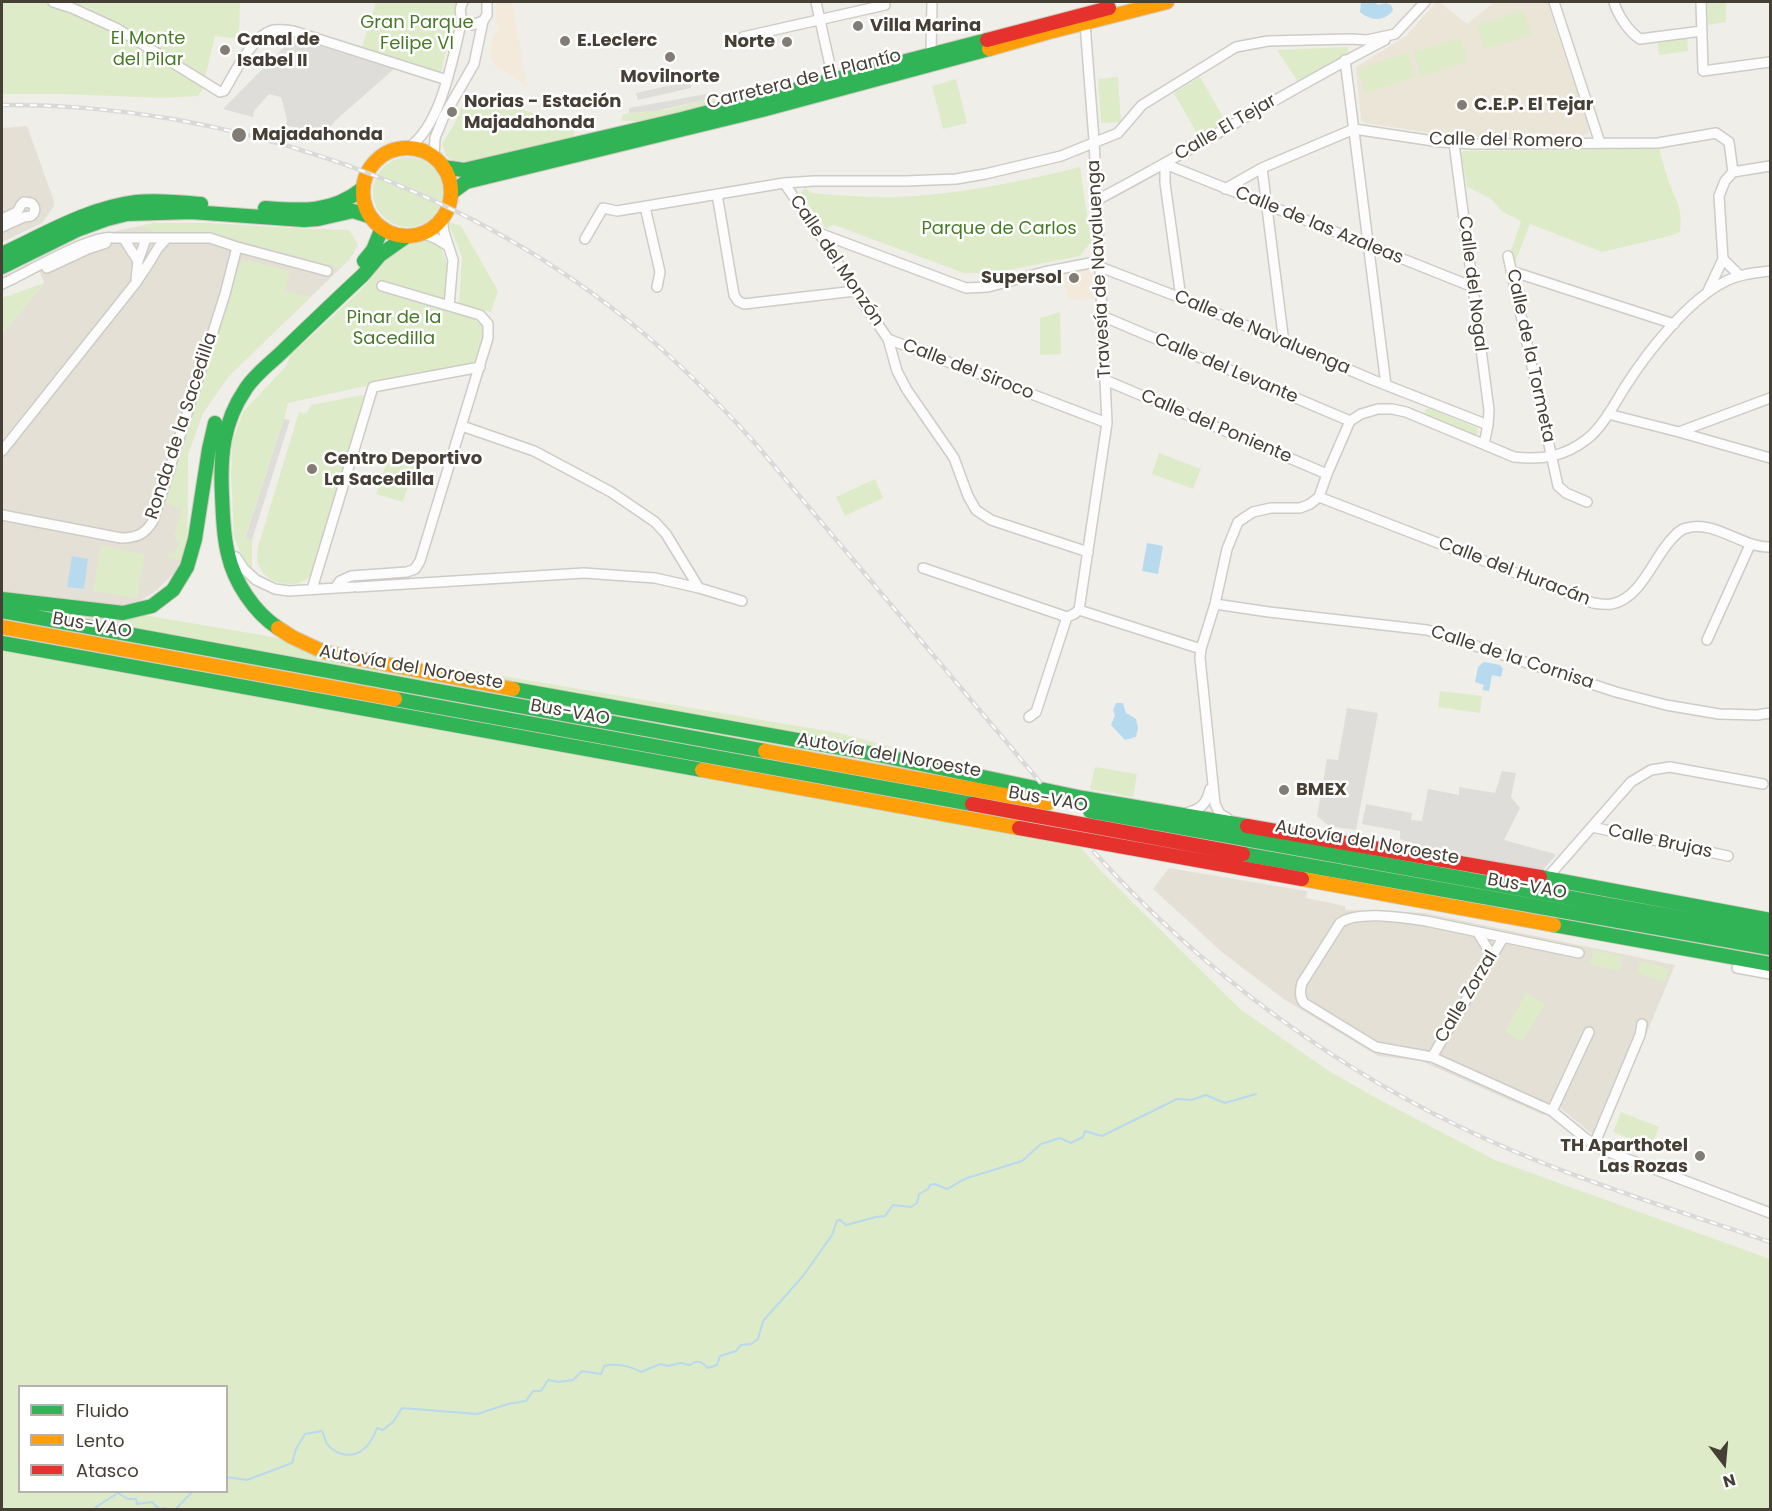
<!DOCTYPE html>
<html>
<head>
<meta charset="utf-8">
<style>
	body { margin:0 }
	#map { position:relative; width:1772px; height:1511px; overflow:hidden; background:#f0eee9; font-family:Poppins,sans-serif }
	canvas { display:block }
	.frame { position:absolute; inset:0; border:3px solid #463f35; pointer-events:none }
	.legend { position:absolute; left:18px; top:1385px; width:210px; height:108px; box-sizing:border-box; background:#fff; border:2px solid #b5b2ae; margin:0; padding:8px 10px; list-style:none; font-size:18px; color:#463f35 }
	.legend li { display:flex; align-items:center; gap:12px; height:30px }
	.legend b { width:30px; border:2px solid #b5b2ae }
	.north { position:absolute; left:1694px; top:1433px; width:60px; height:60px; -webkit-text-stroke:4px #fff; paint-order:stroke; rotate:164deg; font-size:16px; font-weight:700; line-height:24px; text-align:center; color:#463f35 }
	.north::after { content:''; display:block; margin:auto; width:21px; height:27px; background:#463f35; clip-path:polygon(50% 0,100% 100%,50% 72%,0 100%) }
</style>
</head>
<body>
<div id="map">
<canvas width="1772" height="1511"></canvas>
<div class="frame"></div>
<ul class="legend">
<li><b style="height:8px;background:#30b455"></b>Fluido</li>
<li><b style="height:8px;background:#ff9f0a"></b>Lento</li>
<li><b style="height:8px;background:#e5322d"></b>Atasco</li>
</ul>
<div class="north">N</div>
</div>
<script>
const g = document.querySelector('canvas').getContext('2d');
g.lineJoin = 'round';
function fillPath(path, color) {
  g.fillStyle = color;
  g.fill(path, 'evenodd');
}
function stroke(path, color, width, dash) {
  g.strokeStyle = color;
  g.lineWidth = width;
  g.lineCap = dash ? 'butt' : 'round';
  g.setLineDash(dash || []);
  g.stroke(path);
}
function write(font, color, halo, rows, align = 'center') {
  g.font = font + ' Poppins,sans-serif';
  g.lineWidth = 5;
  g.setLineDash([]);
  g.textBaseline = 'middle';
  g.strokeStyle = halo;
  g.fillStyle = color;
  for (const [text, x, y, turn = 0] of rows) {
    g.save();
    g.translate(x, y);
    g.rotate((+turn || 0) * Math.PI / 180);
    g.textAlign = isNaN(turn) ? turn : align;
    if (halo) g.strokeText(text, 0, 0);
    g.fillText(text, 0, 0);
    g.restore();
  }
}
const residential = new Path2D(`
	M27,126L54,201V206L42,223L2,242V128Z
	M154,223H207L305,229L349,230L358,245L349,260L229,376L203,413L188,454L187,544L180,567L157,590L135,604L127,606L2,591V334L44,283L36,262L92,236Z
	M1169,868L1307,891L1306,898L1345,906V910L1425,913L1675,965L1605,1134L1596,1130L1592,1134L1559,1107L1543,1115L1421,1061L1378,1056L1285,1000L1223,953L1153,889Z`);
const commercial = new Path2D(`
	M497,2H512L527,86L495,66L490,58L489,54L493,36L499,29L495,24Z
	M1085,270L1089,271L1092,275L1094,299L1068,300L1061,276Z`);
const education = new Path2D(`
	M1436,2H1439L1467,24L1494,2H1547L1589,127L1588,134L1583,136L1459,137L1365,123L1361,120L1356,67L1406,36Z`);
const green = new Path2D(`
	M2,2H240L239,39L215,36L202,90L198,96L164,98L63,94H2Z
	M376,2H457L441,73L361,50Z
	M1707,2H1726V22L1708,25Z
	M1524,10L1531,35L1484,49L1476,25Z
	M1687,36L1688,51L1659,55L1657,40Z
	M1461,38L1468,62L1421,77L1413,52Z
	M1347,47L1349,53L1298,82L1277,50Z
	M1408,53L1415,77L1366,93L1358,69Z
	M1118,77L1121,122L1101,123L1098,79Z
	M1200,77L1227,124L1200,139L1174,93Z
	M956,79L967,123L943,129L932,86Z
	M467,93L575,126L574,138L467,162L454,161L447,157L442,144L456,121Z
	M717,96L715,103L639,121H621L623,114L666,110Z
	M1659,147C1661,157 1664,166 1667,176C1674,199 1684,207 1680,232L1670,236L1602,252L1530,224L1515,263L1511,251L1521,221L1503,212L1490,198L1467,187L1461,154L1463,151L1580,150Z
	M373 192a35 35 0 1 1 70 0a35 35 0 1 1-70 0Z
	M1080,167L1091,242L1080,256L993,273H964L834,225L826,228L800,194L805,188L811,193C839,195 869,198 898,197C960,194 1020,182 1080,167Z
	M448,222L461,226L498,291L491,312L459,304L462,257Z
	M154,223C220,223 284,229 349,230L358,245L349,260L340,268L212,233L156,232L141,226Z
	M427,240L441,248L447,263L444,308L471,317L483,325L484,332L476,362L288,403L284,419L245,537L252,540V570L240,552L234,536L231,474L232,443L243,412L286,366L291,354C317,330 345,307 369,281C379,270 388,256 401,248C409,243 418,241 427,240Z
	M243,260L290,271L284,291L310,297L229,376L202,413L188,454L187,544L182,561L167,556L169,552L174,553L180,542L175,540L176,537L174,536L182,508L166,503L239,265Z
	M44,283L2,334V298Z
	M1060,312L1061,354L1040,355V318Z
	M363,395L366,396L310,576C297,591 266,584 259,566C256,560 258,553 258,547L299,412L306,414L311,405Z
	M1429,408L1477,428L1478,434L1474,435L1427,415L1424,412L1425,410Z
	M1159,453L1201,469L1193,489L1152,474Z
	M389,455L415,463L403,502L376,494Z
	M875,479L883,498L845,516L836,497Z
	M101,546L145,554L137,598L93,591Z
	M2,591L839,733L1025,782L1101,871L1240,1009L1329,1071L1380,1100L1495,1160L1770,1259V1509H2ZM20,1386H226V1492H20Z
	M1440,691L1482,696L1480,713L1438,707Z
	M1095,767L1137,774L1133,797L1090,789Z
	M1593,950L1622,957L1619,971L1590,964Z
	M1640,961L1669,969L1665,982L1637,973Z
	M1526,993L1545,1004L1522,1042L1505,1032Z
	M1621,1112L1659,1127L1651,1147L1613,1132Z`);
const parking = new Path2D(`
	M293,38L394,69L336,120L323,136L286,125L287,119L281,97L269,94L254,111L253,117L223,109Z
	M690,81L691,88L638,100L636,93Z
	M706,94L707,99L657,111L629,113V108Z
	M284,419L290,420L252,540L245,538Z
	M1347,708L1378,713L1356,830L1329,826L1317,816L1327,759L1338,760Z
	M1502,771L1516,773L1511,797L1520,808L1504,840L1555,854V856L1542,871L1422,847L1400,839V831L1362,824L1366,804L1412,813L1411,820L1422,821L1428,789L1459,795V787L1495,793Z`);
const water = new Path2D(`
	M1361,2H1374L1378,5L1386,3L1391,5L1393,10C1385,22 1370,21 1360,12Z
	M1147,543L1163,546L1158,574L1142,571Z
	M72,556L88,559L84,589L67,587Z
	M1484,662L1500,665L1503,669L1501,677L1492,675L1489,691L1482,690L1484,685L1475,682L1478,667Z
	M1116,703H1123L1126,713L1136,719L1138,728L1136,737L1125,740L1111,725L1115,715L1113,710Z`);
const stream = new Path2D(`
	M226,1477L247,1480L292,1463L296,1449L305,1434L322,1431C324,1435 325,1441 327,1444C330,1448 335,1451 339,1453C359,1460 371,1445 377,1428L383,1430L393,1422L402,1408L477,1414L508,1404L526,1401L533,1391H541L548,1380L558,1382L573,1380L582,1371L601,1374L604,1366C616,1363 631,1366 641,1372L660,1364L668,1366L681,1363L690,1365L695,1362H701L708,1368L717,1365L720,1356L736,1351L741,1345L751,1344L758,1339L763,1321L803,1276L832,1235L837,1221L840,1220L846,1225L876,1217L885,1216L893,1205L911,1207L917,1203L919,1194L928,1189L930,1185L935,1184L947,1189C956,1185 964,1177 974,1176L1022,1161L1041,1144L1060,1138L1071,1143L1083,1137L1085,1131L1102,1136L1177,1099L1191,1100L1206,1095L1225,1103L1256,1094
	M95,1510L96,1507L118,1493L128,1499H136L137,1504L152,1502L160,1510
	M160,1510L164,1508L172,1510
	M175,1510L192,1492`);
const street = new Path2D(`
	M53,2L72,8L118,29L220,92L224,91C234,74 253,34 274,30C280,29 287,30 293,31L447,80
	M816,2L833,79
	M1554,2L1600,143
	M1614,2C1617,14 1629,32 1640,39L1702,31
	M1701,2L1703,71L1770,62
	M462,19L472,25L483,21
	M743,37L885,5L884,2
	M931,53L932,2
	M1345,60L1386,385
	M1454,143L1489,410L1488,425L1484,444
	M408,148C441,126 452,61 461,24C463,14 457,12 463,2
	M434,157L435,138L444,116L474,64L483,21L487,15V2
	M1262,168L1284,343
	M784,183L819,233L855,291L888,339
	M1225,189L1262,168L1354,129L1440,142L1474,144L1658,143L1716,133L1729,142L1733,172
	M717,194L734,295L738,301L744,304L855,291
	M1097,200C1195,149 1288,90 1385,40
	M645,207L660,272L657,287
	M442,218L444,232L453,260L449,306
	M2,219L17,212L21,205L24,202L31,203C36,207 36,212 31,216L24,217L2,227
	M423,233L437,239L448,246
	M819,233L966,288L988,287L1044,272L1100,261
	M124,239L138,261L136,279
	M585,239L603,208L617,211L784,183L814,181H905L956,179L985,174L1061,156L1118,133L1142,105L1236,47L1268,41L1351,39L1367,40L1395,34L1425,2
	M1508,256L1558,486L1566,493L1587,502
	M1723,259L1740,276
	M138,261L146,239
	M1100,267L1181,298L1373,380L1488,425
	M47,268L88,249L106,243
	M1511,271L1674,324
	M2,284C23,275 95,232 113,238H210L237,247L327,271
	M1708,291L1723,259L1719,196L1725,181L1733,172L1770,166
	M1181,298L1165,183V164L1473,287
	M1102,316L1350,421
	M1105,380L1327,474
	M1608,414L1679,432L1770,458
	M462,426L534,451L611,492L655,522L666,534L699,588
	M1679,432L1770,398
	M2,451L135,284L149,263L158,248L167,238
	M1319,497L1593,603C1599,604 1606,605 1612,604C1640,598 1652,562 1669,542C1674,536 1680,529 1687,528C1716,520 1742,548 1770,547
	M2,515L121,538C137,538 145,534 153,521L225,294L237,247
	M1088,552L991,520L976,510L968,496L954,458L907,390L897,371L888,339L1107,423
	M236,557L244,569L256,580L275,589L289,591L353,587
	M923,568L1067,617L1074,614L1079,610L1201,649
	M357,587L584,573L655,578L699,588L742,601
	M335,588L340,581L351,576L407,572L415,569L420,561L488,338V324L480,315L382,286
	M312,589L373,387L480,367
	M1215,604L1269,612L1427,630L1616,692L1666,705L1719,714L1757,715L1770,713
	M1079,610L1107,423L1094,140L1085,24
	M1707,640L1750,545
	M1029,717L1036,712L1067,617
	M1189,812C1202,809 1207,802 1210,789
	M1227,818L1220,814L1215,804L1200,658L1201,649L1215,604L1227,549L1238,522L1253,512L1271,508H1300L1310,504L1319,497L1327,474L1350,421L1361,414L1378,409H1392L1406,412L1514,457C1542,460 1564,457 1587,439C1602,428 1615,403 1625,387C1648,351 1688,300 1726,281C1740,274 1755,273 1770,271
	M1592,827L1728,856
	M1547,878L1631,782L1651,770L1670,767L1763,784
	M1478,933L1492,956
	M1579,953L1426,921C1404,918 1358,910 1340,923L1302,983C1300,990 1299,997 1304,1003L1376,1047L1432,1057L1552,1111L1585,1138L1601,1149L1770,1213
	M1737,968L1770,974
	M1432,1057L1503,938
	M1552,1111L1589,1032
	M1594,1145L1640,1035L1642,1024`);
const fast = new Path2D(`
	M443,167L464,170L682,119L987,40
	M451,193L466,182L762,110L989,49
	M265,208C301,211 332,213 362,189
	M2,254C45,234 88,208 136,202C158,200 179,202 201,204
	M364,261L373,250L382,228
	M2,267L77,230L107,219L127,214L191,212L304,220L318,219L353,211L369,216
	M2,599L123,613L152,606L173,590L187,567L195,539L209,449L215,423
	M2,611L765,751
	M278,628C254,612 234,582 228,554C223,535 223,515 222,495C220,457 223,422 245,390C254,375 271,363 283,351C310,325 336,300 363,275L380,255L407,236
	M2,643L702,770
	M513,689L864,752L1083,798L1247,826
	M395,699L972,804
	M1090,811L1770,934
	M1243,854L1770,948
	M1540,877L1770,920
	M1554,925L1770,964`);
const slow = new Path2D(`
	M989,49L1049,32L1167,2
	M363 192a44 44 0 1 1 88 0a44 44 0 1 1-88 0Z
	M2,627L395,699
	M278,628L292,637L324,652L513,689
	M765,751L1048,803
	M702,770L1019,828
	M1302,879L1554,925`);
const jam = new Path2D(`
	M987,40L1109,8
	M972,804L1243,854
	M1247,826L1540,877
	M1019,828L1302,879`);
const rail = new Path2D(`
	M2,105C220,103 455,182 626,319C673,356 714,398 754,442L1040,782
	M1094,852C1203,973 1340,1073 1488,1140C1580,1181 1676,1210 1770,1242`);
const markers = [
	[858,26,6,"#827c74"],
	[565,41,6,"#827c74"],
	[787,42,6,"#827c74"],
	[225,50,6,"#827c74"],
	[670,57,6,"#827c74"],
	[1462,105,6,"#827c74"],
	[452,112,6,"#827c74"],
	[239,135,8,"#827c74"],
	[1074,278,6,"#827c74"],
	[312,469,6,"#827c74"],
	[1284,790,6,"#827c74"],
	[1700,1156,6,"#827c74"]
];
const parkNames = [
	["Gran Parque",417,23],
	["Felipe VI",417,44],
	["El Monte",148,39],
	["del Pilar",148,60],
	["Parque de Carlos",999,229],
	["Pinar de la",394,318],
	["Sacedilla",394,339]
];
const poiNames = [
	["Villa Marina",870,26],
	["Canal de",237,40],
	["Isabel II",237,61],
	["E.Leclerc",577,41],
	["Norte",775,42,"right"],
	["Movilnorte",670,77,"center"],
	["Norias - Estación",464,102],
	["Majadahonda",464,123],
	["C.E.P. El Tejar",1474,105],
	["Majadahonda",252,135],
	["Supersol",1062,278,"right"],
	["Centro Deportivo",324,459],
	["La Sacedilla",324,480],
	["BMEX",1296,790],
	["TH Aparthotel",1688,1146,"right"],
	["Las Rozas",1688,1167,"right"]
];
const streetNames = [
	["Carretera de El Plantío",804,80,-14],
	["Calle El Tejar",1226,128,-30],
	["Calle del Romero",1506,141,1],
	["Calle de las Azaleas",1319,226,22],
	["Calle del Monzón",836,261,56],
	["Travesía de Navaluenga",1100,269,-93],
	["Calle del Nogal",1472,284,83],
	["Calle de Navaluenga",1262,333,23],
	["Calle de la Tormeta",1530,356,78],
	["Calle del Levante",1226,369,23],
	["Calle del Siroco",968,370,21],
	["Ronda de la Sacedilla",182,426,-72],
	["Calle del Poniente",1216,427,23],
	["Calle del Huracán",1514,572,21],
	["Bus-VAO",92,626,10],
	["Calle de la Cornisa",1512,658,18],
	["Autovía del Noroeste",411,668,10],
	["Bus-VAO",570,713,10],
	["Autovía del Noroeste",889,756,10],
	["Bus-VAO",1048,800,10],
	["Calle Brujas",1660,842,12],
	["Autovía del Noroeste",1367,843,10],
	["Bus-VAO",1527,887,10],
	["Calle Zorzal",1467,997,-59]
];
fillPath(residential, '#e5e0d6');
fillPath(commercial, '#f3eadb');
fillPath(education, '#ebe5d8');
fillPath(green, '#deebc8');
fillPath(parking, '#dfddd9');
fillPath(water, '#b8daef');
stroke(stream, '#b8daef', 2);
stroke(street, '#ceccc6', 12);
stroke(fast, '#d0cbc0', 16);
stroke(slow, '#d0cbc0', 16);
stroke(jam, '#d0cbc0', 16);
stroke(street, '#fdfcfc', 9);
stroke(fast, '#30b455', 14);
stroke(slow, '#ff9f0a', 14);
stroke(jam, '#e5322d', 14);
stroke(rail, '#d9d9d8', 4.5);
stroke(rail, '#fff', 2, [7]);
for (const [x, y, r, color] of markers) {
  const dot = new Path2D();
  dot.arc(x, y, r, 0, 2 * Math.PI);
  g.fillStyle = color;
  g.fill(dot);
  stroke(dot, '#fff', 2);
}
write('18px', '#477a26', '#fff', parkNames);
write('bold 18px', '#463f35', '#fff', poiNames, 'left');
write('18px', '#463f35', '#fff', streetNames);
</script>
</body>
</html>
